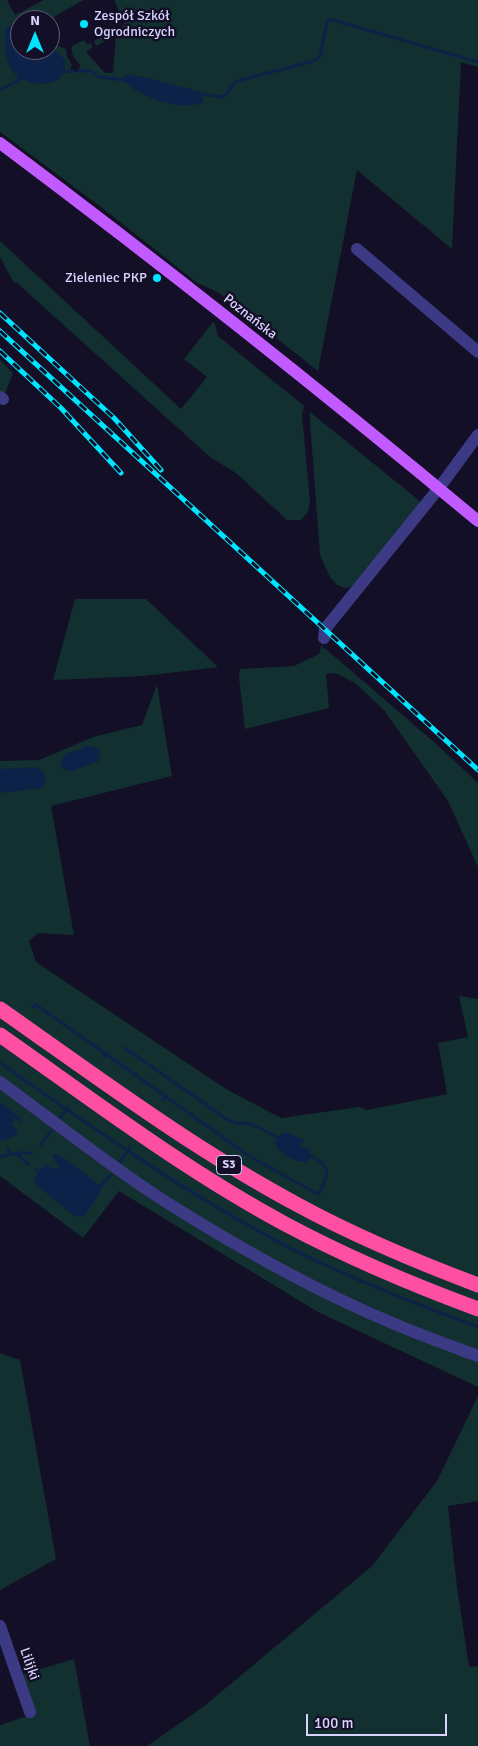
<!DOCTYPE html>
<html>
<head>
<meta charset="utf-8">
<style>
	body { margin:0 }
	#map { position:relative; width:478px; height:1746px; overflow:hidden; background:#130f26; font-family:Signika,sans-serif }
	canvas { display:block }
	.north { position:absolute; left:10px; top:10px; width:50px; height:50px; box-sizing:border-box; background:#130f26; border:1px solid #625e7d; border-radius:50%; rotate:0deg; font-size:14px; font-weight:700; line-height:20px; text-align:center; color:#d9d4ff }
	.north::after { content:''; display:block; margin:auto; width:18px; height:22px; background:#00e5ff; clip-path:polygon(50% 0,100% 100%,50% 72%,0 100%) }
	.scale { position:absolute; left:306px; top:1714px; width:141px; height:22px; box-sizing:border-box; border:2px solid #d9d4ff; border-top:0; padding-left:6px; font-size:15px; line-height:18px; white-space:nowrap; color:#d9d4ff; -webkit-text-stroke:4px #130f26; paint-order:stroke }
</style>
</head>
<body>
<div id="map">
<canvas width="478" height="1746"></canvas>
<div class="north">N</div>
<div class="scale">100 m</div>
</div>
<script>
const g = document.querySelector('canvas').getContext('2d');
g.lineJoin = 'round';
function fillPath(path, color) {
  g.fillStyle = color;
  g.fill(path, 'evenodd');
}
function stroke(path, color, width, dash) {
  g.strokeStyle = color;
  g.lineWidth = width;
  g.lineCap = dash ? 'butt' : 'round';
  g.setLineDash(dash || []);
  g.stroke(path);
}
function write(font, color, halo, rows, align = 'center') {
  g.font = font + ' Signika,sans-serif';
  g.lineWidth = 5;
  g.setLineDash([]);
  g.textBaseline = 'middle';
  g.strokeStyle = halo;
  g.fillStyle = color;
  for (const [text, x, y, turn = 0] of rows) {
    g.save();
    g.translate(x, y);
    g.rotate((+turn || 0) * Math.PI / 180);
    g.textAlign = isNaN(turn) ? turn : align;
    if (halo) g.strokeText(text, 0, 0);
    g.fillText(text, 0, 0);
    g.restore();
  }
}
const green = new Path2D(`
	M0,0H7L15,15L44,0H84L55,16V44L66,49L67,56L72,65L70,71L78,72L80,65L73,56L71,47L84,40L87,44L91,43L93,47L86,52L105,73H113L116,35L96,46L94,41L125,25L114,0H478V67L461,62L452,249L357,170L318,371L219,293L196,282L101,207L0,132ZM20,20H50V50H20Z
	M0,241L181,409L207,377L184,359L213,322L215,324L218,336L304,406L302,415L310,502L308,512L301,520H287L236,473L210,457L16,282L14,283L0,257Z
	M0,360L13,373L3,399L0,397Z
	M310,412L421,502L353,586L345,588L337,585L330,577L320,555L310,422Z
	M75,599H146L218,667L144,676L53,680Z
	M322,644L323,648L327,650L434,742L478,783V867L448,801L384,710L355,683L335,673L326,674L329,708L245,729L239,678L240,669L294,666L319,654Z
	M157,685L172,776L51,806L74,935L38,933L29,941L36,962L226,1089L281,1118L359,1107L367,1110L447,1094L438,1043L468,1037L459,996L478,999V1387L318,1312L119,1191L83,1238L0,1176V761L39,760L93,737L142,725Z
	M0,1353L20,1360L56,1559L0,1590Z
	M478,1396V1501L448,1506L457,1587L469,1667L478,1666V1746H147L203,1707L372,1566L437,1481Z
	M74,1659L90,1746H0V1725L36,1713L23,1674Z`);
const water = new Path2D(`
	M16,25L20,27V50H50V45L65,60C65,65 66,70 62,75C53,88 26,85 16,75C5,64 3,42 6,27Z
	M127,75L139,76L202,92L203,102C183,113 134,96 122,78Z
	M89,746L100,749L99,761L72,771L62,769L61,761L66,754Z
	M38,767L46,776L43,788L0,793V769Z
	M0,1102L21,1118L23,1122V1124L15,1118L11,1124L19,1131L11,1138L0,1141Z
	M282,1133H289L305,1141L301,1142V1147L311,1150V1156L306,1162C295,1162 277,1153 275,1142Z
	M54,1154C66,1156 88,1177 99,1185L101,1188L99,1195L84,1216L81,1217L73,1215L35,1184V1178L45,1164L55,1170L59,1166L52,1156Z`);
const stream = new Path2D(`
	M78,71H91L99,77L125,80
	M59,72L73,71
	M0,90L24,77
	M200,94L223,97L237,81L314,61L318,58L320,55L327,22L330,19L478,62
	M33,1007L35,1004L106,1054L104,1057
	M125,1048L225,1118L235,1123L252,1124L280,1139
	M106,1054L165,1096L163,1100
	M0,1063C94,1129 188,1195 290,1248C351,1279 414,1303 478,1327
	M165,1096L249,1156L318,1194C329,1174 333,1166 308,1155
	M60,1118L69,1107
	M41,1145L51,1131
	M8,1149L9,1155
	M17,1154L29,1165
	M0,1157L17,1153H31
	M120,1162L130,1147
	M36,1169L39,1172
	M100,1187L111,1175`);
const minor = new Path2D(`
	M357,249L478,352
	M0,397L3,399
	M324,638L325,629L439,488L478,435
	M0,1082C55,1122 108,1165 166,1202C239,1248 317,1292 397,1325C423,1336 451,1346 478,1356
	M0,1626L30,1712`);
const major = new Path2D(`
	M0,143C163,265 322,391 478,521`);
const highway = new Path2D(`
	M0,1009C97,1077 193,1149 298,1205C355,1236 417,1262 478,1285
	M0,1035C94,1101 186,1171 287,1225C349,1258 413,1285 478,1309`);
const rail = new Path2D(`
	M0,313L114,418L161,470
	M0,331L478,770
	M0,351L61,408L121,473`);
const markers = [
	[84,24,5,"#00e5ff"],
	[157,278,5,"#00e5ff"]
];
const shields = [
	[229,1165,25]
];
const shieldNames = [
	["S3",229,1165]
];
const poiNames = [
	["Zespół Szkół",94,16],
	["Ogrodniczych",94,32],
	["Zieleniec PKP",147,278,"right"]
];
const streetNames = [
	["Poznańska",250,317,38],
	["Lilijki",29,1664,71]
];
fillPath(green, '#12302f');
fillPath(water, '#0c2248');
stroke(stream, '#0c2248', 3);
stroke(minor, '#3d3a85', 12);
stroke(major, '#c25bff', 12);
stroke(highway, '#ff4fa3', 15);
stroke(rail, '#00e5ff', 5);
stroke(rail, '#130f26', 3, [9]);
for (const [x, y, r, color] of markers) {
  const dot = new Path2D();
  dot.arc(x, y, r, 0, 2 * Math.PI);
  g.fillStyle = color;
  g.fill(dot);
  stroke(dot, '#130f26', 2);
}
for (const [x, y, w] of shields) {
  const box = new Path2D();
  box.roundRect(x - w / 2, y - 9.5, w, 19, 4);
  g.fillStyle = '#130f26';
  g.fill(box);
  stroke(box, '#d9d4ff', 1);
}
write('bold 12px', '#d9d4ff', null, shieldNames);
write('14px', '#d9d4ff', '#130f26', poiNames, 'left');
write('14px', '#d9d4ff', '#130f26', streetNames);
</script>
</body>
</html>
